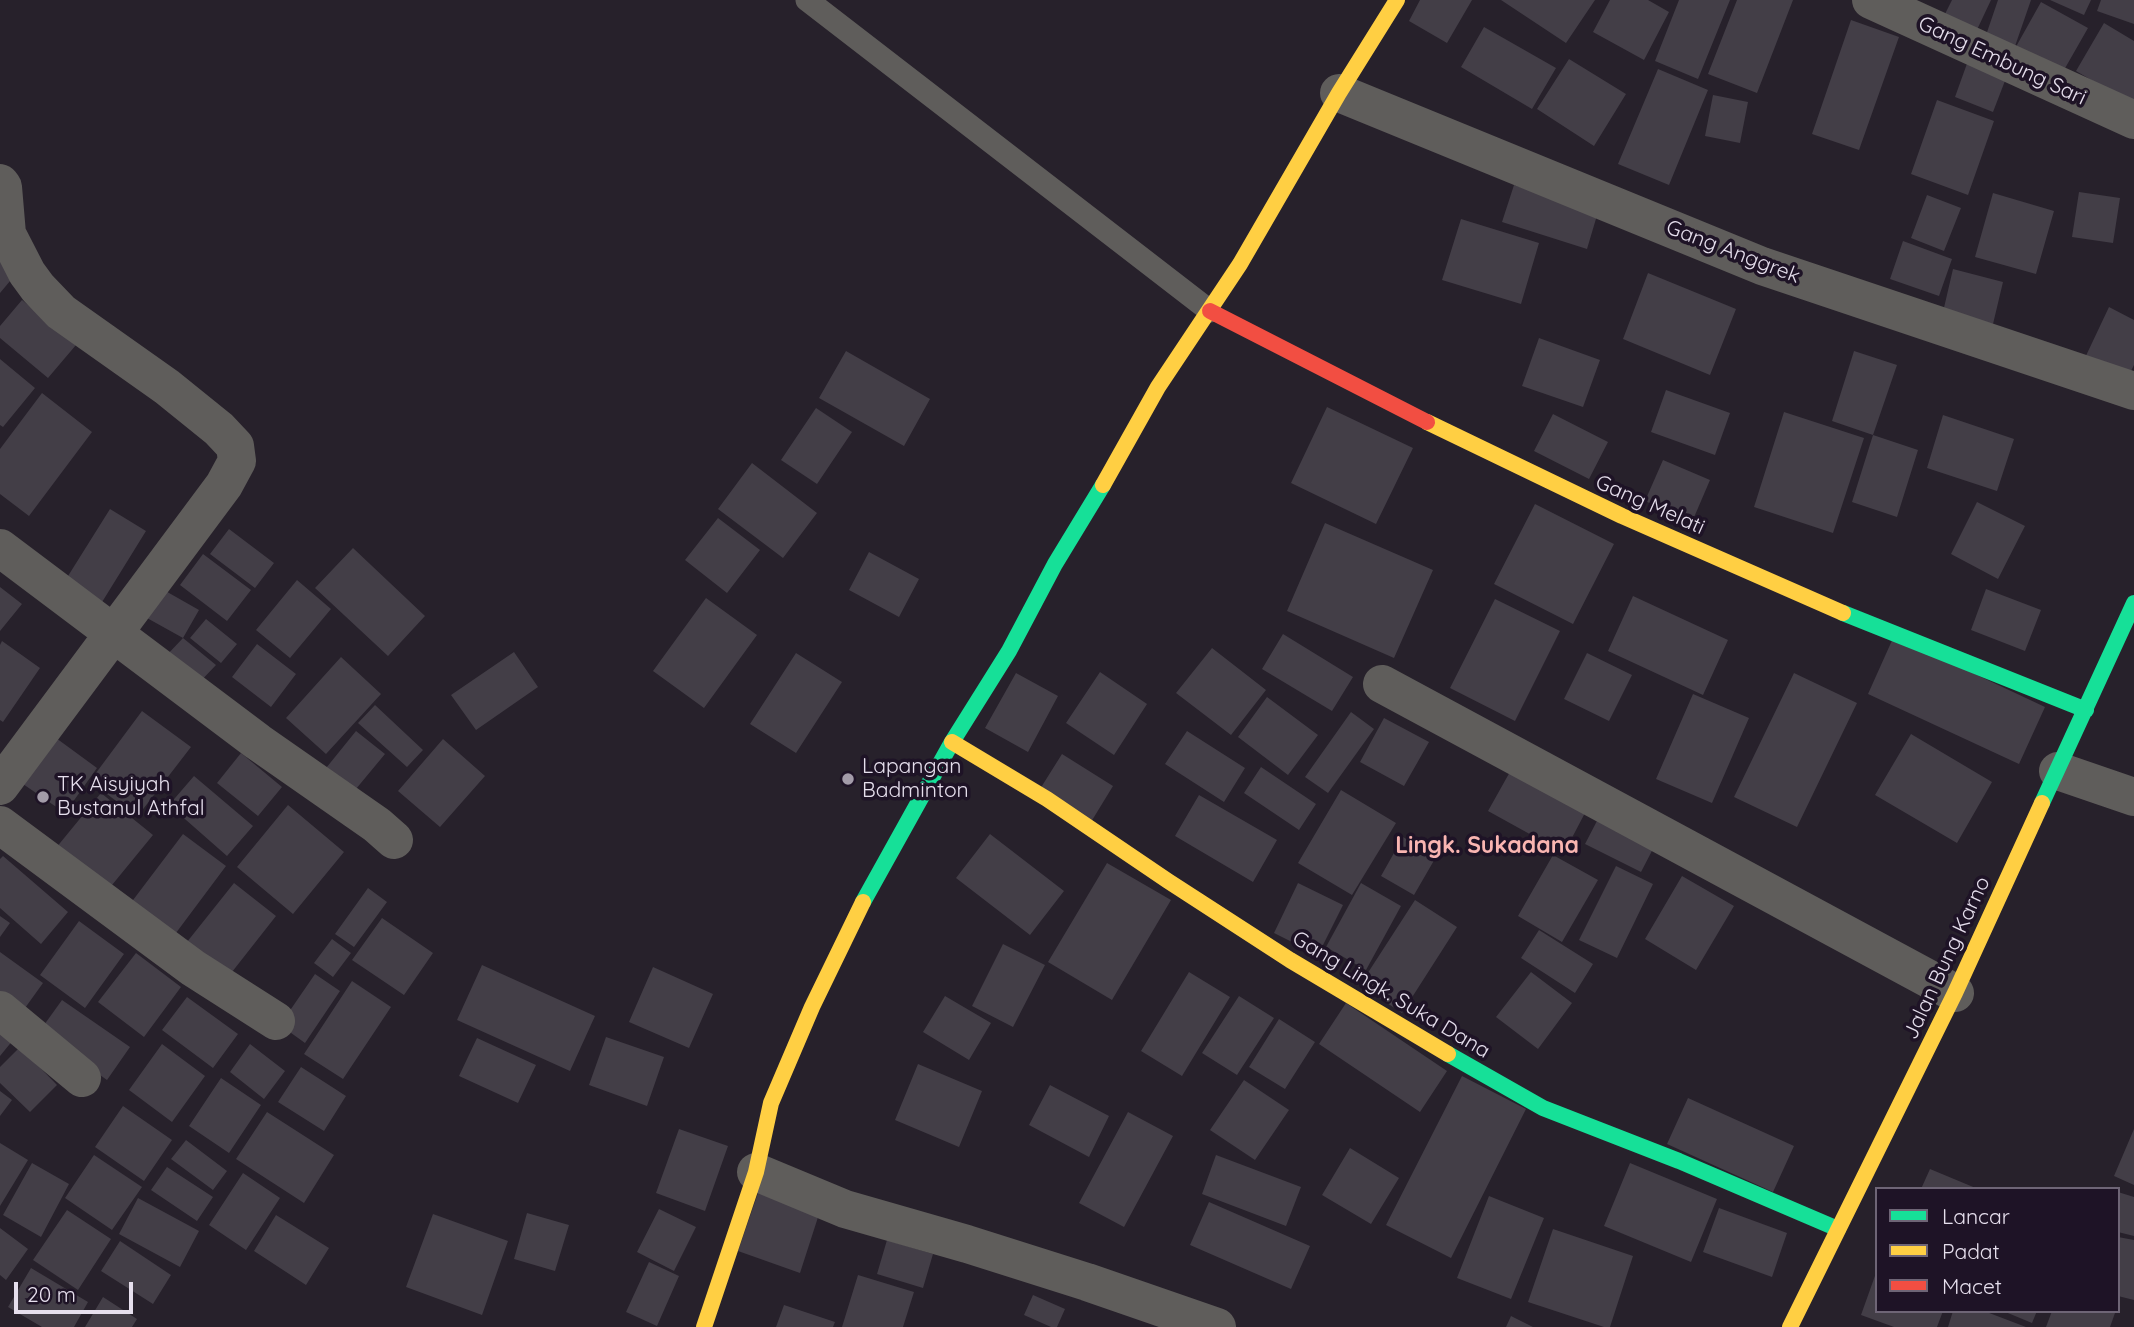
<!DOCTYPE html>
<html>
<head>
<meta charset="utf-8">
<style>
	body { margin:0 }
	#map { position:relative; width:2134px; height:1327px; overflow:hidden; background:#27212b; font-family:Quicksand,sans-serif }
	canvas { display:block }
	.legend { position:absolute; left:1875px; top:1187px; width:245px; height:126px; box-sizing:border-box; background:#1e1326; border:2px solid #6e6576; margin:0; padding:9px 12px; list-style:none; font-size:21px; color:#e6dfed }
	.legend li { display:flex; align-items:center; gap:14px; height:35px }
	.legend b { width:35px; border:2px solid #6e6576 }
	.scale { position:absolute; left:14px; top:1282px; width:119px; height:32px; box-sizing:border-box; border:4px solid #e6dfed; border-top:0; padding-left:9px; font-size:21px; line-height:24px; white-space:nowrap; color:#e6dfed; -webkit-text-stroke:5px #1e1326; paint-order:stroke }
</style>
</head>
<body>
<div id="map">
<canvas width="2134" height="1327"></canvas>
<ul class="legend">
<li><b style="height:9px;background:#16e098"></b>Lancar</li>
<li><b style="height:9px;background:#ffcf43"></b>Padat</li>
<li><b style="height:9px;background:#f24e42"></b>Macet</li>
</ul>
<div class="scale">20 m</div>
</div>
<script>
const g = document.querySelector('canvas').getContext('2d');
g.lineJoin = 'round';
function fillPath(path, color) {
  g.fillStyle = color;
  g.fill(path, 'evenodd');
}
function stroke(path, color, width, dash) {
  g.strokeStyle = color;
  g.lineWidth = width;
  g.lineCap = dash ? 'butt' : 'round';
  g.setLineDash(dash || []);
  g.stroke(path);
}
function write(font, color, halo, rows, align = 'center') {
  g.font = font + ' Quicksand,sans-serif';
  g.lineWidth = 7;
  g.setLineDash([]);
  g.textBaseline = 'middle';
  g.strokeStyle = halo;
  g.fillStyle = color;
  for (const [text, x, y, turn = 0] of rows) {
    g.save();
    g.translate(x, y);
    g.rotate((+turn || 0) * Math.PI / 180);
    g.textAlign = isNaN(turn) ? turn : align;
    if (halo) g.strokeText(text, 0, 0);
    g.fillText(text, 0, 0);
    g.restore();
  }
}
const building = new Path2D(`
	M1420,0H1472L1447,43L1409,21Z
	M1501,0H1595L1566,43Z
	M1610,0H1648L1669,12L1644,60L1593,32Z
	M1679,0H1730L1698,79L1655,61Z
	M1737,0H1793L1757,93L1708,74Z
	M1952,0H1991L1975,34L1943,18Z
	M1998,0H2031L2013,52L1984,41Z
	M2050,0H2091L2084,15Z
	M2101,0H2134V24L2097,11Z
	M2041,2L2088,28L2060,77L2013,52Z
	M1851,20L1899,37L1859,150L1812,134Z
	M2104,23L2134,41V105L2076,71Z
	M1484,27L1556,68L1532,109L1461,67Z
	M1969,58L2008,73L1993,112L1955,97Z
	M1569,59L1626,94L1594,146L1537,109Z
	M1658,69L1708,90L1669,185L1618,164Z
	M1713,95L1748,102L1740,143L1705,136Z
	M1937,100L1994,121L1968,195L1911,174Z
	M1514,185L1598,212L1587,249L1502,222Z
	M2079,192L2120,198L2113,243L2072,237Z
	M1993,193L2054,211L2036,274L1975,257Z
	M1927,195L1961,208L1944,251L1911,238Z
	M1461,219L1539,243L1521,304L1442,280Z
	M1903,241L1952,259L1939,296L1890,279Z
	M0,250L21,268L0,293Z
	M1953,269L2003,282L1993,324L1943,312Z
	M1648,273L1736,309L1710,375L1623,339Z
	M22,300L76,345L48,378L0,338V326Z
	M2109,307L2134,320V365L2125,383L2083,362Z
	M1539,338L1600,360L1583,407L1522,386Z
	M846,351L930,399L904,446L819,398Z
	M1854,351L1897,365L1873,435L1832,421Z
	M0,359L35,388L3,427L0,425Z
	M1666,390L1730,413L1715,455L1651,432Z
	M42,393L92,432L29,516L0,494V449Z
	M1327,407L1413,448L1376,524L1291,483Z
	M816,408L852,432L817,484L781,460Z
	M1784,412L1864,438L1833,533L1754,507Z
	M1553,414L1608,442L1589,479L1534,451Z
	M1943,415L2014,439L1997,491L1927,468Z
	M1873,435L1918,450L1897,517L1852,502Z
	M1663,460L1710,480L1692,522L1645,501Z
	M752,463L817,513L783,558L718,509Z
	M1977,502L2025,526L1998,579L1951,554Z
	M1535,504L1614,544L1573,624L1494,584Z
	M110,509L146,531L99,607L63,584Z
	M718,518L760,550L727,593L685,560Z
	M1325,523L1433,570L1394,658L1287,611Z
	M229,529L274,563L255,588L210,554Z
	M353,548L425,616L388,656L315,588Z
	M869,552L919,579L899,617L849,590Z
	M203,554L251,590L227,621L180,585Z
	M297,580L331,609L290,658L256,630Z
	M0,587L22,604L0,631Z
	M162,589L199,610L183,638L216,665L197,685L165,657L183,638L147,618Z
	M1986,589L2041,610L2025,651L1971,630Z
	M1633,596L1728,640L1703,695L1608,651Z
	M706,598L757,635L704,708L653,671Z
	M1495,599L1560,631L1515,721L1450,688Z
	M206,619L237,644L221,663L190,638Z
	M1283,634L1353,677L1332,711L1262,669Z
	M1894,636L2045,707L2019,764L1868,694Z
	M2,641L40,668L3,722L0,720V645Z
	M257,644L296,674L271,707L232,677Z
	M1212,648L1266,690L1231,735L1176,693Z
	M514,652L538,687L476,730L451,695Z
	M796,653L842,682L796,753L750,724Z
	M1587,653L1632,675L1609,721L1564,699Z
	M341,657L381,694L326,754L286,718Z
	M1100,672L1147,704L1114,755L1066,723Z
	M1016,673L1058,696L1028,752L985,728Z
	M1794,673L1857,703L1797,827L1734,797Z
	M1693,694L1749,718L1712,803L1656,779Z
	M1267,697L1318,735L1288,775L1238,737Z
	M375,705L423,750L407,767L358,723Z
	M142,711L191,747L137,817L90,781Z
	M1351,712L1374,729L1328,793L1305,777Z
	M1384,718L1429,742L1404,786L1360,762Z
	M356,731L385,754L346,801L318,778Z
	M1187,731L1245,768L1224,802L1165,764Z
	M1911,734L1992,782L1957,843L1875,795Z
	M56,738L97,768L65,813L23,784Z
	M443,739L485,776L440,827L398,791Z
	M241,753L282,787L258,816L217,783Z
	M1062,754L1113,786L1091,822L1040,789Z
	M1261,767L1316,804L1299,830L1244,793Z
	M1511,770L1586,811L1564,853L1488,811Z
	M194,776L253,826L227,856L169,805Z
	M1341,790L1396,823L1352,895L1298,863Z
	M101,793L153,835L103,896L51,854Z
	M1199,795L1277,840L1253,882L1175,836Z
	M288,805L344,852L293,914L237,867Z
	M1598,819L1654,847L1641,872L1585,844Z
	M183,834L226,866L170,941L127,908Z
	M990,834L1064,891L1030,935L956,878Z
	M1403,837L1436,857L1414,895L1381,876Z
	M1553,855L1598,880L1562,942L1518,916Z
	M3,856L68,912L41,944L0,908V859Z
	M1107,863L1171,900L1112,1000L1048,962Z
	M1616,866L1653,884L1617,958L1579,940Z
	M1682,876L1734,906L1696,970L1645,939Z
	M234,883L276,916L221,986L179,952Z
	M1298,883L1343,905L1318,955L1274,933Z
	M1361,883L1401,906L1366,970L1326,947Z
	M368,888L387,902L354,947L335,934Z
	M1415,900L1457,927L1402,1013L1360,985Z
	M0,916L10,923L0,937Z
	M382,918L433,953L404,995L352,960Z
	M79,921L124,954L85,1008L40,975Z
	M1539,930L1593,964L1575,993L1521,958Z
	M332,939L351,953L333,977L314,963Z
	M1003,944L1045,965L1013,1027L972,1006Z
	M0,952L43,983L20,1015L0,1000Z
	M136,953L181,987L144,1037L98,1002Z
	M482,965L595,1016L570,1071L457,1020Z
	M653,967L713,994L689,1048L629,1022Z
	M1189,972L1230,997L1182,1076L1141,1051Z
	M1531,972L1572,1003L1538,1049L1496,1017Z
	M315,974L340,991L305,1043L280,1025Z
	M352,981L391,1007L343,1079L304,1054Z
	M945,996L991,1023L969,1060L923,1032Z
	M1239,996L1274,1018L1237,1075L1202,1053Z
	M187,997L238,1034L213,1068L162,1030Z
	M62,1000L130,1047L107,1080L39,1032Z
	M1346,1003L1447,1071L1420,1112L1319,1044Z
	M0,1019L18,1034L0,1056Z
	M1279,1019L1315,1042L1285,1089L1249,1067Z
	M606,1037L664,1057L647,1106L589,1085Z
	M477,1038L536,1065L518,1103L459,1076Z
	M162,1044L205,1076L172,1122L129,1090Z
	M250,1044L285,1071L264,1099L230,1072Z
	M20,1047L57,1085L30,1112L0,1083V1067Z
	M918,1064L982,1091L959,1147L895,1120Z
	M301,1067L346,1096L324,1131L278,1102Z
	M1462,1076L1526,1109L1451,1258L1386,1225Z
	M221,1078L261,1105L229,1153L189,1126Z
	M1244,1080L1289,1110L1255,1160L1210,1130Z
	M1050,1085L1109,1116L1089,1157L1029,1125Z
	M0,1091L12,1100L0,1116Z
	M1688,1098L1794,1146L1773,1192L1667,1144Z
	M123,1106L172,1140L144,1181L95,1147Z
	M267,1112L334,1155L304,1203L236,1159Z
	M1128,1112L1173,1136L1124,1227L1079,1203Z
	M679,1129L728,1146L705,1211L656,1193Z
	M2134,1129V1185L2114,1176Z
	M186,1140L227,1171L213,1190L171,1159Z
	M0,1143L28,1160L0,1206Z
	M1350,1148L1399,1178L1371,1224L1322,1195Z
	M94,1155L142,1187L112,1230L65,1198Z
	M1216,1155L1301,1187L1286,1226L1202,1194Z
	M32,1163L69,1184L41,1237L3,1215Z
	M1630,1163L1717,1199L1691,1262L1604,1226Z
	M167,1167L213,1197L197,1221L151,1190Z
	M1930,1169L1978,1189H1921Z
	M243,1173L280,1198L246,1250L209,1225Z
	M759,1190L820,1211L800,1273L738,1251Z
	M2118,1192L2134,1197V1236L2118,1232Z
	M1489,1196L1544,1218L1511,1299L1457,1278Z
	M138,1198L199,1231L180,1267L119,1234Z
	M1209,1202L1310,1246L1291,1289L1190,1245Z
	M1719,1208L1787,1233L1772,1277L1703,1252Z
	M659,1209L696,1227L674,1271L637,1252Z
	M67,1210L111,1239L78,1290L33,1260Z
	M527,1213L569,1225L555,1271L514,1259Z
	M433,1214L508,1241L482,1315L406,1287Z
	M276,1215L329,1248L306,1285L254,1251Z
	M0,1228L28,1249L6,1280L0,1275Z
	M1553,1229L1633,1256L1610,1327H1604L1528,1302Z
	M2118,1237L2134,1240V1300L2118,1296Z
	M887,1240L933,1254L923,1288L877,1274Z
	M120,1241L171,1275L153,1304L101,1271Z
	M649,1262L679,1276L657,1326L626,1312Z
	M31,1268L88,1302L74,1327H42L8,1307Z
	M1876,1273L1877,1311H1943L1937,1327H1894L1861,1315Z
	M858,1275L914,1292L903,1327H842Z
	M1033,1295L1065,1309L1057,1327H1051L1024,1315Z
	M103,1297L137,1319L132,1327H85Z
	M784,1305L835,1322L833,1327H776Z
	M1953,1311H1984L2026,1327H1948Z
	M2003,1311H2037L2032,1323Z
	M2052,1311H2110L2115,1313L2110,1327H2046Z
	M1511,1316L1533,1327H1506Z`);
const lane = new Path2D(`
	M807,0L1210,311`);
const street = new Path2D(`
	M1871,0L2134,120
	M1339,93L1762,266L2134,391
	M0,183L3,187L7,234
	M0,237L7,234L27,273L38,288L61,312L167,387L219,429L235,446L237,461L224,485L0,786
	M0,548L258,742L377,825L394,840
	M1382,684L1955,993
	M2058,771L2134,797
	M0,825L193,968L276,1021
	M0,1010L82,1078
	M756,1172L845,1209L967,1244L1087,1282L1217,1327`);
const fast = new Path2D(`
	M1843,613L2086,710
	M2042,803L2134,603
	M863,902L952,742L1009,651L1055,564L1103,485
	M1448,1054L1543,1108L1679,1161L1838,1229`);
const slow = new Path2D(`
	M1427,422L1622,516L1843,613
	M1103,485L1158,387L1240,264L1339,93L1397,0
	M952,742L1047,799L1168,881L1290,960L1448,1054
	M704,1327L756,1172L771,1103L812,1007L863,902
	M1790,1327L1955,993L2042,803`);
const jam = new Path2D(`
	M1210,311L1427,422`);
const markers = [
	[848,779,7,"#a39ca9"],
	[43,797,7,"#a39ca9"]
];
const streetNames = [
	["Gang Embung Sari",2002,61,25],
	["Gang Anggrek",1733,252,21],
	["Gang Melati",1650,505,24],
	["Jalan Bung Karno",1947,958,-65],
	["Gang Lingk. Suka Dana",1391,995,31]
];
const poiNames = [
	["Lapangan",862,767],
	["Badminton",862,791],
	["TK Aisyiyah",57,785],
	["Bustanul Athfal",57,809]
];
const neighbourhoodNames = [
	["Lingk. Sukadana",1487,846]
];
fillPath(building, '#433e47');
stroke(lane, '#5f5d5b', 23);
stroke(street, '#5f5d5b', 38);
stroke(fast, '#16e098', 16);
stroke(slow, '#ffcf43', 16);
stroke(jam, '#f24e42', 16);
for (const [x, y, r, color] of markers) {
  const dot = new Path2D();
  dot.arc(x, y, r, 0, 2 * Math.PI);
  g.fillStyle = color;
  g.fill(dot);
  stroke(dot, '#1e1326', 2.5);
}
write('21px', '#e6dfed', '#1e1326', streetNames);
write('21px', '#e6dfed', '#1e1326', poiNames, 'left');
write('bold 23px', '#f9b5b1', '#1e1326', neighbourhoodNames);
</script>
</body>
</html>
